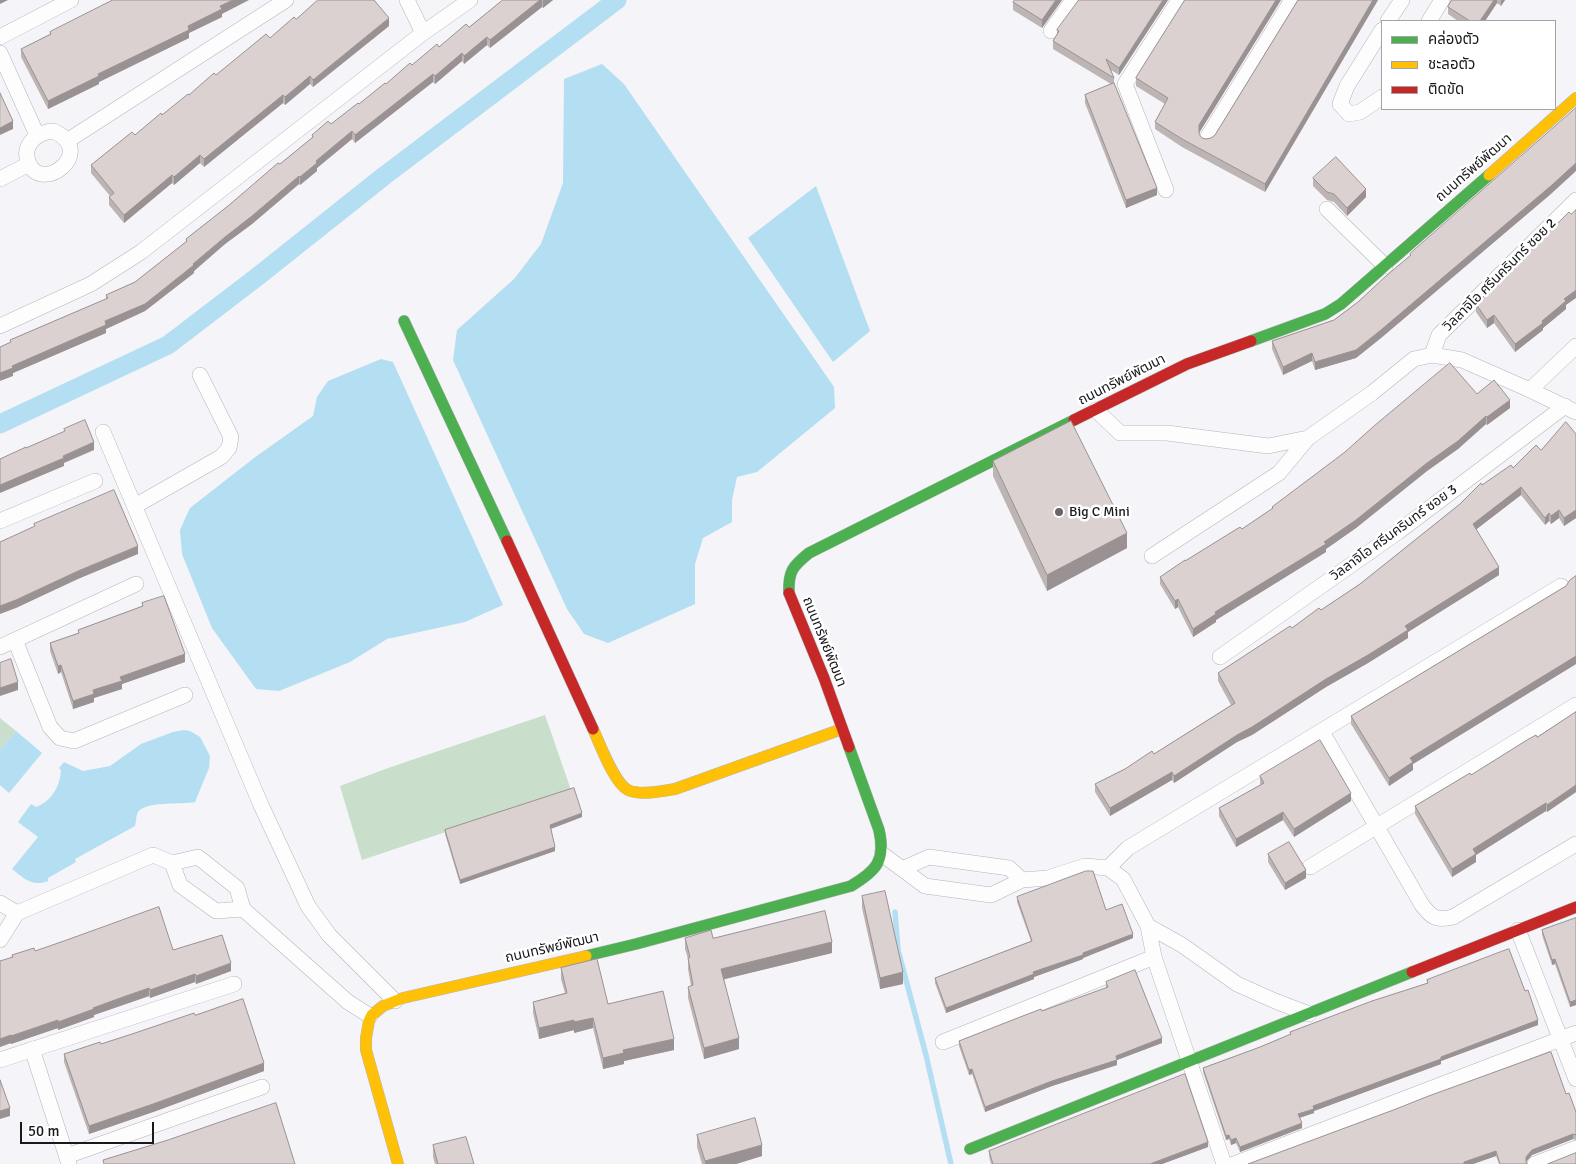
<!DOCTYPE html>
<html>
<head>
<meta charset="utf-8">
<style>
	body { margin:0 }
	#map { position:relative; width:1576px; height:1164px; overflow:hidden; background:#f4f4f9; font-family:Signika,"Noto Sans Thai",sans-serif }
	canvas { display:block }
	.legend { position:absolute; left:1381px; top:20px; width:175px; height:90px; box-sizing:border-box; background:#fff; border:1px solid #a3a3a4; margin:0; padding:6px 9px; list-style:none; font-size:15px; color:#18191c }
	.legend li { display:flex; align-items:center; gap:10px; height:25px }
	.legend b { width:25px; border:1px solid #a3a3a4 }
	.scale { position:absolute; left:20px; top:1122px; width:134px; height:22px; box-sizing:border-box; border:2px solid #18191c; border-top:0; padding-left:6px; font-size:15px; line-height:18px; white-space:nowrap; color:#18191c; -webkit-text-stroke:4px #fff; paint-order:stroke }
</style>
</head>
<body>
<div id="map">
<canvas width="1576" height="1164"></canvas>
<ul class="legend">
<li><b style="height:6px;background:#4caf50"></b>คล่องตัว</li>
<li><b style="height:6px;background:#ffc107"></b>ชะลอตัว</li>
<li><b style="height:6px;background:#c62828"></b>ติดขัด</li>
</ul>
<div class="scale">50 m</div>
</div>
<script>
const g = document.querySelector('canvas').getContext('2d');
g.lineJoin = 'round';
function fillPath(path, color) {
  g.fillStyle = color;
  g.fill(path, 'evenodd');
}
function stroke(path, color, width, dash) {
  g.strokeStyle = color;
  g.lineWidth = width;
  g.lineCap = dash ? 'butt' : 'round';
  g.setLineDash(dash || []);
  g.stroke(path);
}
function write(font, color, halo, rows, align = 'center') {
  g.font = font + ' Signika,"Noto Sans Thai",sans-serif';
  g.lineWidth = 5;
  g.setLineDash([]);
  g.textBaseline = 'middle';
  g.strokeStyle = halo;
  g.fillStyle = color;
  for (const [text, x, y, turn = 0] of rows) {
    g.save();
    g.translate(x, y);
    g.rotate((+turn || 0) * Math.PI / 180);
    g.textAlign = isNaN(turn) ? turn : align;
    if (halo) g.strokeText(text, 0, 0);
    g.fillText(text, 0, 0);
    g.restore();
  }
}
const green = new Path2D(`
	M545,715L571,790L362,860L340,786L391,767Z
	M0,718L16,731L0,750Z`);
const water = new Path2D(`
	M602,64L624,84L834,387L835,408L757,472L737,477L732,500V522L703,538L695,564V604L608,643L584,634L567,609L453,360L457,330L514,279L541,244L563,183L564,79Z
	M816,186L870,331L833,362L748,238Z
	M381,359L393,362L503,605L465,622L387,639L350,662L279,691L256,689L212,628L182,554L180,530L190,508L254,458L313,416L317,397L328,381Z
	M184,730L190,731L200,737L210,756L209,768L195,802C183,805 142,800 137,814C136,817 136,823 135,826L75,859L76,862L48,878V881C32,887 25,879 12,869L38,837L18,822L31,804L36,807C52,801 60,786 61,770L59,768L64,762L83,771L110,766L141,744L173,732Z
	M16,731L42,753L9,793L0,785V750Z`);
const stream = new Path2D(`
	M895,912L898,950L926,1055L951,1164`);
const canal = new Path2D(`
	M0,424L168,345L257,277L384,176L617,0`);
const street = new Path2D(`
	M407,0L423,33
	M1388,21L1402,0
	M1429,21L1442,0
	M1382,30L1347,86L1340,104L1349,114L1360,112L1382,97
	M1051,31L1073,0
	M0,37L71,0
	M0,53L37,135
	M53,131C99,151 40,197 28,161C22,144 38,132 53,131Z
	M1207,138L1292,0
	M67,141L286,0
	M0,179L29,164
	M1166,190L1125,84L1179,0
	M1327,209L1385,266
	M0,326L91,284L141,252L423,33L470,0
	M1432,355L1439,335L1576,200
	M1530,390L1576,346
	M1096,410L1120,433H1167L1268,446L1308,438L1372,393L1414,359L1432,355L1462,360L1530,390L1576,412
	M103,432L261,805L308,906L329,935L395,1001
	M135,506L221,457L229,448L231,437L200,375
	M0,521L95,481
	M1152,556L1279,473L1308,438
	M15,640L50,727L60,738L74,741L185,695
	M0,647L136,584
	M1220,657L1398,532L1565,406
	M1322,732L1422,905C1432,918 1437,921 1453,917L1576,844
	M882,854L925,886L991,895L1022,880L1009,868L929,857L902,869
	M172,863L180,885L216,911L243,909
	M1310,867L1576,705
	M1108,868L1128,848L1561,586
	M1022,880L1048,878L1085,866L1108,868L1123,879L1148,926L1154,957L1224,1164
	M0,903L17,913L0,940
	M17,913L153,855L172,863L198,857L237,888L243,909L348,1002L370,1016
	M1148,926L1182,945L1237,984L1275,1001L1309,1014
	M1518,930L1576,1079
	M943,1042L1154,957
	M32,1049L69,1164
	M0,1060L234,984
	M67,1156L262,1087
	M1234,1164L1576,1033
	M1535,1164L1576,1148`);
const fast = new Path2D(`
	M404,321L507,541
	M1251,341L1325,314L1341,304L1489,175
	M789,593C788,571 793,566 809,553L1074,420
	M586,956L636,944L851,886C876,871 886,861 879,830L849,747
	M970,1149L1412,972`);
const slow = new Path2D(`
	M1489,175L1576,98
	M593,729C600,744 614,783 628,790C640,796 663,791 675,789L842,729
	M398,1164L366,1050V1038L369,1021L372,1015L383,1006L403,998L586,956`);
const jam = new Path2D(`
	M1074,420L1187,364L1251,341
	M507,541L593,729
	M789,593L824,678L849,747
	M1412,972L1576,907`);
const wall = new Path2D(`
	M503,0H553L543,8L542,7L490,48L487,45L464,64L462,61L435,84L433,82L355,143L352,139L317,168V171L300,185L299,184L252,224L225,244L194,271V273L145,311L106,329V333L13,373V376L10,340L106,299V295L135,282L186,242V239L228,206L312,138V135L331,124L412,65L469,27Z
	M1015,0H1062L1042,28L1013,10V2Z
	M1168,0L1119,75L1111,70L1114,78V83L1157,195L1126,208L1085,103V95L1111,84L1053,49V41L1057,34V30Z
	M1185,0H1281L1199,133V135L1202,138L1206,139L1211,138L1215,135L1298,0H1378L1265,192L1182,147L1155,129V122L1165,104L1136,86V78Z
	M1452,0H1505L1501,6L1497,3L1485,21H1458L1448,14V7Z
	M222,14V17L189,33V38L99,82V84L48,109L21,57V49L50,34V32Z
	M296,19L389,26L313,87L310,84L285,105L283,103L204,167L200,163L174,185L172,183L124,223L109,205V197L110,196L91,173V165L135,135L216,75L270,38Z
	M1313,178L1366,197L1347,216L1334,202L1327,200L1313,186Z
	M1552,193L1381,338L1356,358L1315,370L1312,361L1283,375L1272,349V341L1334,320L1358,302L1410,256V254Z
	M1476,304L1566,305V309L1543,328V330L1515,352L1494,323L1487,328L1476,312Z
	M1477,394L1510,408L1487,425L1486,424L1458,449L1427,471L1356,528L1326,549V552L1216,620V622L1193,637L1178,607L1175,609L1160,584V577L1185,561L1242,529L1272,509V507Z
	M1576,434V518L1564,526L1559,518L1551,524L1549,521L1545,525L1521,495L1476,529L1499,575L1408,632V638L1368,663L1326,687L1252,735L1237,742L1174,783L1172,780L1110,816L1095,792V784L1154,754L1231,705L1218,681V673L1321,610L1360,584L1460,504L1482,485L1513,468L1541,450Z
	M993,461L1127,548L1047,591L993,476Z
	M1576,576V664L1413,764V770L1389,786L1351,724V716L1566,586Z
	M142,603L185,662L122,684V689L94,698V702L73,709L61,672L58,674L50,651V643L78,633V630L142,606Z
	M1576,712V792L1547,812L1546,811L1533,819L1476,855V862L1452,877L1415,814V806L1471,775L1537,737Z
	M1260,776L1351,801L1294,837L1283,820L1236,847L1219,816V808L1260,785Z
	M582,817L551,829L555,851L460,884L445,834V830Z
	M1268,854L1306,878L1285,890L1268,862Z
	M862,896L903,984L880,989L862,908Z
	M1017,897L1106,910L1133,938L1083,958V959L1034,977V979L946,1013L935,983V978L1031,941L1017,902Z
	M1576,918V1005L1570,1007L1555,964L1552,965L1542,935V930Z
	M685,938H713L832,953L724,979L739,1049L704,1059L688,998V987L691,986L688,969V959L685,949Z
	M173,950L231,971L196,984L195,982L150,998L149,996L123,1005L94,1015V1017L58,1030V1028L11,1044V1043L0,1047L12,955L35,951Z
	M561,968L608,1004L674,1050L624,1061V1064L603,1069L593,1028L574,1033V1030L539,1039L533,1013V1002L565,993L561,979Z
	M1427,980L1525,991L1538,1025L1441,1061V1064L1314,1111V1113L1300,1118L1302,1128L1240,1152L1236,1143L1231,1145L1229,1139L1226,1140L1203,1072V1068L1260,1047L1290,1035V1032L1427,983Z
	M1106,982L1162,1043L1117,1060V1065L1052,1086L985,1112L972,1074L969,1075L959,1046V1041L1106,988Z
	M195,1015L264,1071L156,1111L89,1134L64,1062V1054L101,1044Z
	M1566,1094L1576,1112V1140L1573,1139L1532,1155L1526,1162L1527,1164H1499L1496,1156L1473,1164Z
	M697,1135L762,1156L736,1164H702L697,1147Z
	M433,1145L474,1164H435L433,1157Z
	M1208,1147L1162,1164H991L989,1156V1151Z`);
const shadedWall = new Path2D(`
	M0,0H8L0,4Z
	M233,0H249L222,14V17L189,33V38L99,82V84L48,109V101L188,26L220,6Z
	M540,0H542V7L490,48V40Z
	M543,0H553L543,8Z
	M1056,0H1062L1042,28V20Z
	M1163,0H1168L1119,75V68Z
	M1276,0H1281L1199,133V142V125Z
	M1373,0H1378L1265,192V184Z
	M1494,0H1497V3L1485,21H1480Z
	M1501,0H1505L1501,6Z
	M389,18V26L313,87V80Z
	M487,37V45L464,64V56Z
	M462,53V61L435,84V76Z
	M433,74V82L355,143V135Z
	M310,76V84L285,105V97Z
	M283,95V103L204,167V159Z
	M13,121V129L0,135V128Z
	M352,131V139L317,168V171L300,185V177L316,161Z
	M200,155V163L174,185V177Z
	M1576,163V171L1552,193L1381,338L1356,358L1315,370V362Z
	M172,175V183L124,223V215Z
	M299,176V184L252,224L225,244L194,271V273L145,311L106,329V333L13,373V376L0,381V373L12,366L105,321L193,264Z
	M1157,188V195L1126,208V200Z
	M1366,189V197L1347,216V208Z
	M1576,290V298L1566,305V309L1543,328V330L1515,352V344L1542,321L1564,299Z
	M1494,315V323L1487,328V320Z
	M1312,353V361L1283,375V367Z
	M1510,400V408L1487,425V417Z
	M1486,416V424L1458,449L1427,471L1356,528L1326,549V552L1216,620V622L1193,637V629L1215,612L1324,542Z
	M94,442V450L64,463V466L0,493V485Z
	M1521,487V495L1473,532V524Z
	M1559,510V518L1551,524V516Z
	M1576,510V518L1564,526V518Z
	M1549,513V521L1545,525V518Z
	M1127,533V548L1047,591V575Z
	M138,546V554L78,579L16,608L0,614V606L78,571Z
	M1499,567V575L1408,632V638L1368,663L1326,687L1252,735L1237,742L1174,783V776L1405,626Z
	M1178,599V607L1175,609V601Z
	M185,654V662L122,684V689L94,698V702L73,709V701L120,677Z
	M1576,656V664L1413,764V770L1389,786V778L1410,758Z
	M61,665V672L58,674V666Z
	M18,682V690L0,696V688Z
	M1172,772V780L1110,816V808Z
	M1576,785V792L1547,812V805Z
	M1351,793V801L1294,837V829Z
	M1546,803V811L1476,855V862L1452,877V869L1473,849Z
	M1283,812V820L1236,847V839Z
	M582,813V817L550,829V825Z
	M555,847V851L460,884V880Z
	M1306,870V878L1285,890V883Z
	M1133,934V938L1083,958V959L1034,977V979L946,1013V1008L1033,972Z
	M832,942V953L721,980V969Z
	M1555,959V964L1552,965V960Z
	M231,963V971L196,984V976Z
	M903,972V984L880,989V978Z
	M195,974V982L150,998V990Z
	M149,988V996L94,1015V1017L58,1030V1022L93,1008Z
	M1576,1000V1005L1570,1007V1002Z
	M593,1018V1028L574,1033V1022Z
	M58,1020V1028L11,1044V1036Z
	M574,1020V1030L539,1039V1028Z
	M1538,1020V1025L1441,1061V1064L1314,1111V1113L1298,1118V1114L1313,1106Z
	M11,1035V1043L0,1047V1039Z
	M739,1038V1049L704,1059V1048Z
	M1162,1038V1043L1117,1060V1065L1052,1086L985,1112V1107Z
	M674,1039V1050L624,1061V1064L603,1069V1058L623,1050Z
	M264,1063V1071L156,1111L89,1134V1126Z
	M972,1069V1074L969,1075V1070Z
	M10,1108V1116L0,1119V1111Z
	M1302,1123V1128L1240,1152V1147Z
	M1573,1134V1139L1532,1155L1526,1162V1157L1532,1150Z
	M1229,1135V1139L1226,1140V1136Z
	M1236,1138V1143L1231,1145V1140Z
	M1208,1142V1147L1162,1164H1150Z
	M762,1145V1156L736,1164H705V1161Z
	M1496,1151V1156L1473,1164H1464V1162Z`);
const building = new Path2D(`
	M113,0H233L220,6L222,9L188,26L189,30L98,74L99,76L48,101L21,49L51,34L50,32Z
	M318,0H374L389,18L313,80L310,76L285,97L283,95L204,159L200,155L174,177L172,175L124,215L109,197L114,193L91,165L132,132L135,135L161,113L162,115L188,94L189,95L214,73L216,75L266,34L270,38L294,17L296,19Z
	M503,0H540L490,40L487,37L464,56L462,53L435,76L433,74L355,135L352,131L316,161L317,163L300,177L299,176L252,216L225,237L193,264L194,265L145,304L105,321L106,325L12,366L13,368L0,373V347L11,342L10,340L108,298L106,295L135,282L187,241L186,239L228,206L278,163L280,164L313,137L312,135L328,121L331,124L358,103L359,104L385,83L386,84L410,63L412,65L437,44L439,47L466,24L469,27Z
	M1015,0H1056L1042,20L1013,2Z
	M1079,0H1163L1119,68L1106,59L1114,78L1053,41L1059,31L1057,30Z
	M1185,0H1276L1199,125V134L1202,138L1206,139L1211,138L1215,135L1298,0H1373L1265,184L1182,139L1155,122L1168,98L1136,78Z
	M1452,0H1494L1480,21H1470L1448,7Z
	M1114,83L1157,188L1126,200L1085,95Z
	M0,93L13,121L0,128Z
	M1576,108V163L1552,185L1381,330L1356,350L1315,362L1312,353L1283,367L1272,341L1334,320L1358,302L1386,276L1411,255L1410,254Z
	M1336,157L1366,189L1347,208L1334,194L1327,192L1313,178Z
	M1576,210V290L1564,299L1566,301L1542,321L1543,323L1515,344L1494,315L1487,320L1476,304L1569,212L1571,214Z
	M1450,363L1477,394L1494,380L1510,400L1487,417L1486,416L1458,441L1427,463L1356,520L1324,542L1326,544L1215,612L1216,614L1193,629L1178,599L1175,601L1160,577L1185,560V561L1240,527L1242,529L1273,508L1272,507L1345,452L1374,426Z
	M85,420L94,442L63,456L64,458L0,485V459L26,447V448L65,431L64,429Z
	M1071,421L1127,533L1047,575L993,461Z
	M1566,422L1576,434V510L1564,518L1559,510L1551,516L1549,513L1545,518L1521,487L1473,524L1499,567L1405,626L1408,630L1368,655L1326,679L1252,727L1237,735L1174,776L1172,772L1110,808L1095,784L1125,769L1152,751L1154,754L1235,703L1218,673L1290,626L1292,628L1319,608L1321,610L1360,584L1460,504L1481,483L1482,485L1511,465L1513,468L1536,445L1541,450Z
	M114,490L138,546L78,571L16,600L0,606V542L35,526L34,524Z
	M1576,576V656L1410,758L1413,762L1389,778L1351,716L1566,586L1570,580Z
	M164,596L185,654L120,677L122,681L93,690L94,694L73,701L61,665L58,666L50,643L79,633L78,630L143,606L142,603Z
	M11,659L18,682L0,688V663Z
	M1576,712V785L1547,805L1546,803L1533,811L1473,849L1476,854L1452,869L1415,806L1470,773L1471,775L1527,740L1536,735L1537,737Z
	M1320,740L1351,793L1294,829L1283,812L1236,839L1219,808L1264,783L1260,776Z
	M574,788L582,813L550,825L555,847L460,880L445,830Z
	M1289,842L1306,870L1285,883L1268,854Z
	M1086,871H1093L1106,910L1122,904L1133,934L1083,953V955L1033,972L1034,974L946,1008L935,978L1032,941L1017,897Z
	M885,891L903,972L880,978L862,896Z
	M159,907L173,950L222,935L231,963L196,976L195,974L150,990L149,988L123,997L93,1008L94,1009L58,1022V1020L11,1036V1035L0,1039V961L13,957L12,955L34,948L35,951L64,941Z
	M825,911L832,942L721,969L739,1038L704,1048L688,987L693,985L688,958L690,957L685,938L711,930L713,938Z
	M1576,918V1000L1570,1002L1555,959L1552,960L1542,930Z
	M1509,949L1525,991L1528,990L1538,1020L1441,1057V1059L1313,1106L1314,1109L1298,1114L1302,1123L1240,1147L1236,1138L1231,1140L1229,1135L1226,1136L1203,1068L1260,1047L1291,1034L1290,1032L1372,1001L1428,983L1427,980Z
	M597,959L608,1004L663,991L674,1039L623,1050L624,1053L603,1058L593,1018L574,1022V1020L539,1028L533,1002L567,993L561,968Z
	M1135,970L1162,1038L1116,1056L1117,1060L1052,1081L985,1107L972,1069L969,1070L959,1041L1015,1019L1041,1009L1042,1011L1108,987L1106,982Z
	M243,999L264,1063L156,1103L89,1126L64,1054L100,1042L101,1044L132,1034L194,1013L195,1015Z
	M1551,1052L1566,1094L1569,1093L1576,1112V1135L1573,1134L1532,1150L1526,1157V1162L1527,1164H1500L1496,1151L1464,1162V1164H1248L1396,1109L1426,1097Z
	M1185,1074L1208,1142L1150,1164H993L989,1151Z
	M0,1080L10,1108L0,1111Z
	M276,1103L295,1164H104L103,1160L168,1140Z
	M755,1118L762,1145L705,1161L697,1135Z
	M466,1137L474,1164H438L433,1145Z
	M1576,1153V1164H1548Z`);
const markers = [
	[1059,512,5,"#656669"]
];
const streetNames = [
	["ถนนทรัพย์พัฒนา",1474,168,-41],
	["วิลลาจิโอ ศรีนครินทร์ ซอย 2",1500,275,-45],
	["ถนนทรัพย์พัฒนา",1122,380,-27],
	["วิลลาจิโอ ศรีนครินทร์ ซอย 3",1394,533,-36],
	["ถนนทรัพย์พัฒนา",824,642,68],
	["ถนนทรัพย์พัฒนา",552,948,-13]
];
const poiNames = [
	["Big C Mini",1069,512]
];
fillPath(green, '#c9decb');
fillPath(water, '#b4def1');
stroke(stream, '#b4def1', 5.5);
stroke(canal, '#b4def1', 19);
stroke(street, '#b5b5b9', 16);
stroke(fast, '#b5b5b9', 12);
stroke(slow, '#b5b5b9', 12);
stroke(jam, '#b5b5b9', 12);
stroke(street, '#fdfdfe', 15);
stroke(fast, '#4caf50', 11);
stroke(slow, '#ffc107', 11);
stroke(jam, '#c62828', 11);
fillPath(wall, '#bdb4b4');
fillPath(shadedWall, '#9a9292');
fillPath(building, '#dcd1d1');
stroke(building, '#9a9292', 1);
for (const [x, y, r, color] of markers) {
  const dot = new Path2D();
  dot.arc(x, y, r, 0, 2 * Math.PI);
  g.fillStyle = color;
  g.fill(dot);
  stroke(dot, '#fff', 2);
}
write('14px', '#18191c', '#fff', streetNames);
write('14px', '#18191c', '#fff', poiNames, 'left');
</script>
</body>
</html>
